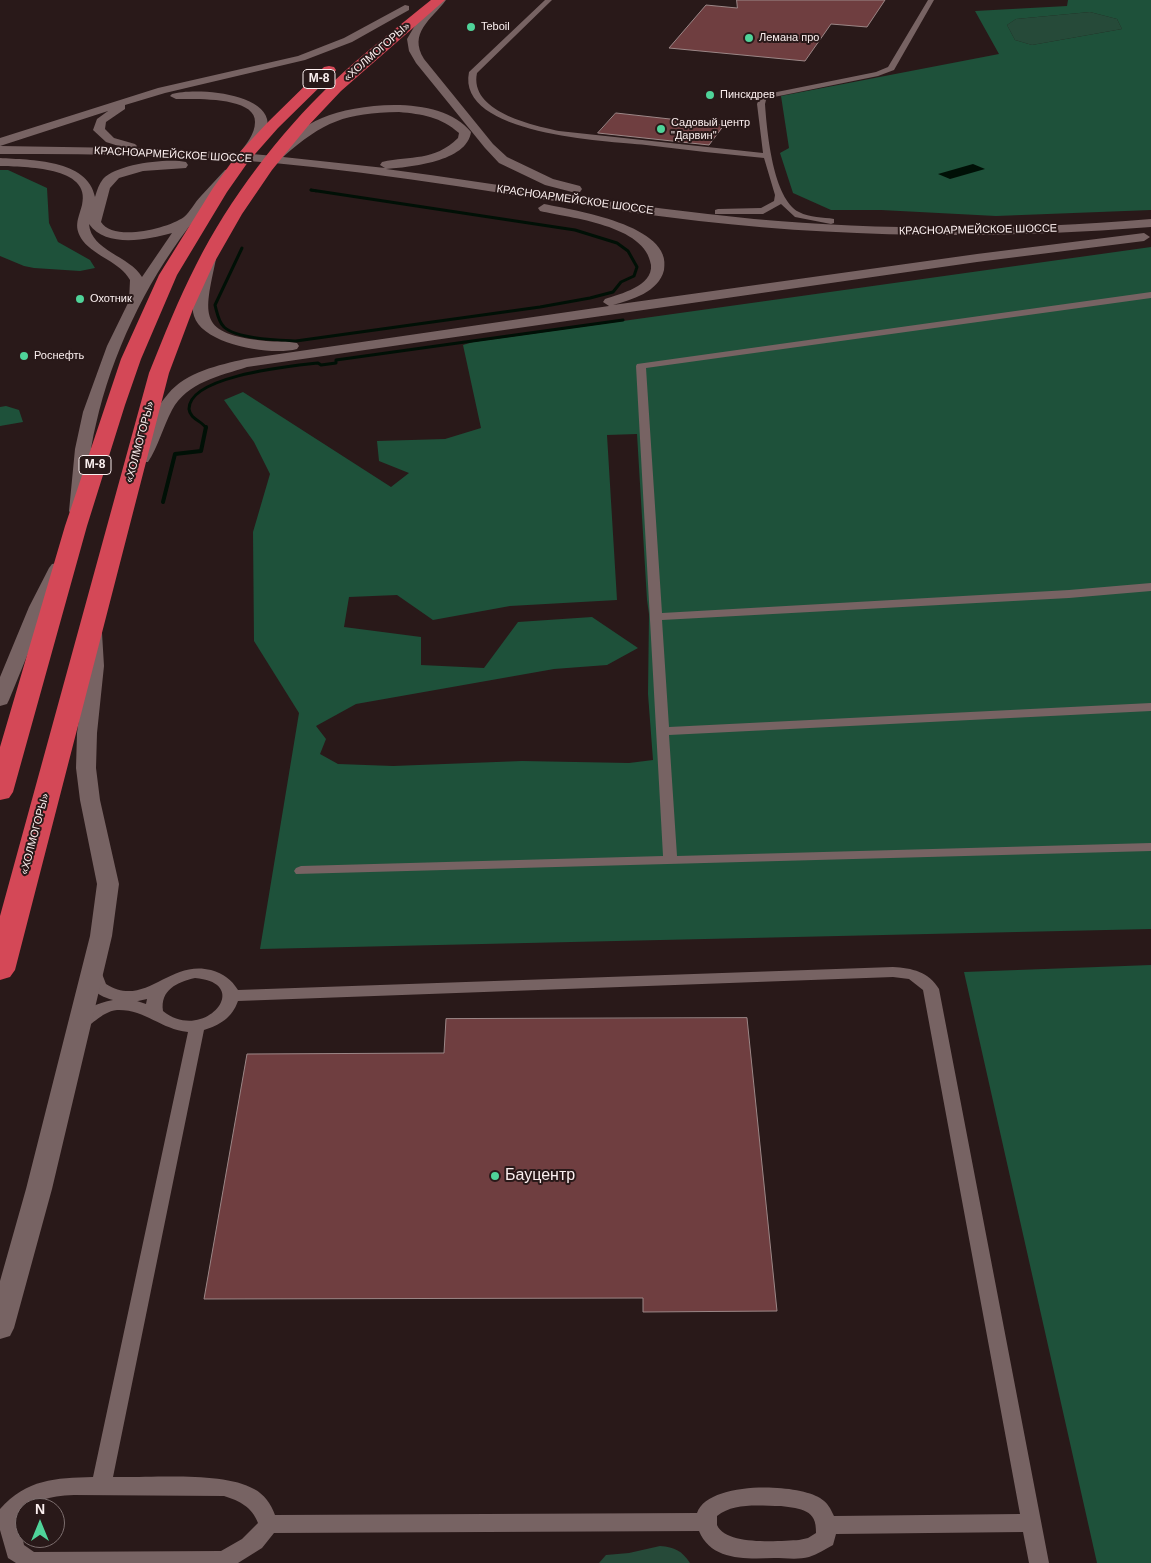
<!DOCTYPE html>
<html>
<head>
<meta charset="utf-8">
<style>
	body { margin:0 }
	#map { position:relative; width:1151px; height:1563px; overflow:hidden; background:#291919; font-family:Arial,sans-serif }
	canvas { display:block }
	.north { position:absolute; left:15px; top:1498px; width:50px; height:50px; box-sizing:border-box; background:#291919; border:1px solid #7d6f6f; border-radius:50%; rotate:0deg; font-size:14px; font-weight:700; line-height:20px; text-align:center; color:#fbefef }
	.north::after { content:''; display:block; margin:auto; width:18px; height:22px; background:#4fd399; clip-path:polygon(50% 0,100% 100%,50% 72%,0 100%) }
</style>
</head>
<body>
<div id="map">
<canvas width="1151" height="1563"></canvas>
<div class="north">N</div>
</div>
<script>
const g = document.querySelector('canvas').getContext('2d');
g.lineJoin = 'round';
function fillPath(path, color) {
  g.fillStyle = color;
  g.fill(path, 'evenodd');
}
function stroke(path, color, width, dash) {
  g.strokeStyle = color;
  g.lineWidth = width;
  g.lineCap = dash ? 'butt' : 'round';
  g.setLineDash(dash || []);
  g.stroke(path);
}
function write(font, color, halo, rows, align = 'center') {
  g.font = font + ' Arial,sans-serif';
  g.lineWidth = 4;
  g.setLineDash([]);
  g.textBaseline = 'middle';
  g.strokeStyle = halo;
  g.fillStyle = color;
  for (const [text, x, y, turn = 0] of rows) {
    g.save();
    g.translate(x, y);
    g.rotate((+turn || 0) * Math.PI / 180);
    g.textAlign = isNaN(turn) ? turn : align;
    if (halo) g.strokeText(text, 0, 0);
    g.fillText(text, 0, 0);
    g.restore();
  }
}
const green = new Path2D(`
	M1090,12L1117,19L1122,29L1032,45L1015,40L1007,25L1016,19Z
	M660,1546C675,1547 682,1551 690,1563H599L606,1555L629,1553Z`);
const forest = new Path2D(`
	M1068,0H1151V210L996,216L881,210H831L793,193L780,153L789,148L781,96L999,54L975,11L1067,6ZM1090,12L1117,19L1122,29L1032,45L1015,40L1007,25L1016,19Z
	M0,170H8L47,188L49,223L58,242L90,260L95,268L80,271L34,268L24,266L0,256Z
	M1151,247V929L260,949L299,713L254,641L253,532L270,474L254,442L224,400L243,392L391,487L409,473L379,461L377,441L445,439L481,428L463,345L473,342ZM637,434L647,600L649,614L648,694L653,760L629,763L522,761L393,766L338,764L320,754L326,739L316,726L356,704L554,669L607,665L638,648L592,617L518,622L484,668L421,665V637L344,627L349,597L397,595L433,620L510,606L617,600L607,435Z
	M6,406L19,410L23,422L0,426V407Z
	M1151,965V1563H1097L964,972Z`);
const water = new Path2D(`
	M973,164L985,169L950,179L938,174Z`);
const streamFar2 = new Path2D(`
	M311,190L316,191`);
const streamFar1 = new Path2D(`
	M242,248L215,305C217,312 218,321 224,327C237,339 278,340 296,341L540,307L590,298L613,292L621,282L634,276L637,267L628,251L617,243L575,230L311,190
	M206,428C202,421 190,419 189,409C189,375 294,366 318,363L321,365L336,363V360L623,320`);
const stream = new Path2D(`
	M163,502L175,454L201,451L206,427`);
const building = new Path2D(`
	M737,0H885L867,27L831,24L805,61L669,48L706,5L737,8Z
	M616,113L724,125L709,145L598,133Z
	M747,1018L777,1311L643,1312V1298L204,1299L247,1054L444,1053L446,1019Z`);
const street = new Path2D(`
	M545,0H552L477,73C469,111 531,125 559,131L763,153L757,104L760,97L772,93L876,72L888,67L928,0H934L894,70L878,76L774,97L766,100L765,104C767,132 773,199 799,212C810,218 823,217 834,219V223L831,224L795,217L781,204L763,214H715V210L718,209L761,208L774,201L775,195L764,158C725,154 685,150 646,145C607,141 456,135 469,72Z
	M1151,292V298L646,368L662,613L1069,590L1151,583V591L1069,598L662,620L669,727L1151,703V711L669,735L677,856L1151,843V851L296,874L294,871L296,868L301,866L663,856L636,366L637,364Z
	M94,965L99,966L106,984C145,1009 169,959 211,970C224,974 231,979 238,990L893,967C912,968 929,972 939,989L1049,1563H1029L1023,1532L836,1534L833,1545C825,1549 818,1554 809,1557C798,1560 785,1558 774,1558C747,1559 711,1561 699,1531L274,1533L262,1548L238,1563H16L8,1558L0,1530V1509C27,1479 55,1478 93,1477L188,1032C160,1029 145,1009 117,1010C98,1012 90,1032 75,1028L73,1024C82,1009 97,1003 113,1000C93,994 92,989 86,970L89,966ZM893,977L909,979L923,990L1020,1514L834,1516C830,1508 828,1503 820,1498C795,1483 708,1481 697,1513L275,1515C271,1504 264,1494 254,1489C223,1471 150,1478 113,1477L204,1030C220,1025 232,1018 238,1001ZM195,978C255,983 204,1044 163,1011C160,990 177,982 195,978ZM147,999L146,1004L137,1001H138ZM74,1495L224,1496C240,1501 252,1507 258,1523L242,1539L221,1551L34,1552L24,1545L18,1518C34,1500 48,1496 74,1495ZM781,1506C801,1509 817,1509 816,1533L808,1538L799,1540C780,1541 726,1546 717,1525V1516C734,1502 760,1506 781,1506Z`);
const secondary = new Path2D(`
	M436,0H446C431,20 408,33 424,59L493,144L507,157L553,179L580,186L582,189L580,192L576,193L545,185L499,163L485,148L416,63L409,51L407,39L417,22Z
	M405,5L409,6V10L352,42L305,60L165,93L125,105V109L106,122L105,129L114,138L135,144L137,146L135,148L240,153C246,144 255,134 255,122C256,96 193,99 176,99L170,96L172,94C194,88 260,92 267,119C270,131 258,145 252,154L274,156L275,151C289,139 304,125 322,118C360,102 442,95 471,132C467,162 410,167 386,169C509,185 631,207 754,219C886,231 1019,230 1151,219V227C1000,239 849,238 699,221C570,206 442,181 313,167C209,155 105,154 0,154V146L125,148L106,142L93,130L97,119L108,111L0,146V138L158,88L298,56L344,38ZM399,112C422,114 441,117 459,133L458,138C433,162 412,155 382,162L380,165L385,168L283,157C324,121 345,113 399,112Z
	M0,158C30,160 88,159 95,197C97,190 99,184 103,179C117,164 167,158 186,162L188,165L186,168L143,171L119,178L110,188L101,222C113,242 167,229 184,217C190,212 195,202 201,196C209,187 217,179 225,170L229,169L235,173C221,192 203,209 188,228C145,285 112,354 96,424C89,452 87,482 85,511L83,514H71L69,511L75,449L83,412L107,346L129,301L130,280C120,262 96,257 83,241C73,227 78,220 82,205C92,166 24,167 0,166ZM89,224C106,248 147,240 172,233L142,277C130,256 91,251 89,224Z
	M544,204C573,210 674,225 664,270C659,292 631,300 613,305L977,254L1144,233L1150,237L1144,241L977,262L247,367C220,376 187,382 172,410C163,427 158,447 148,462H136L134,459C144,437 152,412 168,394C186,372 219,365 245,359L609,306L603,302L605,299C620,294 653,286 651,265C646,225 570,218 540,211L538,208Z
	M209,255L216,259C204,316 197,334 266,341C276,342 287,341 297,343L299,346L297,349C271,356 203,345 194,316C189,298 199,276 202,259Z
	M58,563L64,564L67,568L47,607L9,700L7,704L0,706V677L29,607L49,568L52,564Z
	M93,628L99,629L102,633L104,666L97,733L96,768L100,800L119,884L112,936L52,1189L14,1328L10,1336L0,1339V1281L26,1189L90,936L97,884L80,800L76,768L77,733L86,666L84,633L87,629Z`);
const highway = new Path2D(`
	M431,0H445L341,91L308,126L272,170L242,214L214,263L193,309L169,373L15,970L10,977L0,980V916L149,373C164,336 178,300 196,265C230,198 278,135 332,83C363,53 398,27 431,0Z
	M329,66L334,67L336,70L334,73L278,128L248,162L227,192L177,275L141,359L125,405L87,526L13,792L9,798L0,800V747L65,526L121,359L159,275L213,188L236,156L268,122L324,67Z`);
const markers = [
	[471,27,5,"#4fd399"],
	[749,38,5,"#4fd399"],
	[710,95,5,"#4fd399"],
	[661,129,5,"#4fd399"],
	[80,299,5,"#4fd399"],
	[24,356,5,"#4fd399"],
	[495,1176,5,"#4fd399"]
];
const farPoinames = [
	["Teboil",481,27],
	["Лемана про",759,38],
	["Пинскдрев",720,95],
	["Садовый центр",671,123],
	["\"Дарвин\"",671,136],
	["Охотник",90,299],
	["Роснефть",34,356]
];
const farStreetnames = [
	["«ХОЛМОГОРЫ»",377,52,-41],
	["КРАСНОАРМЕЙСКОЕ ШОССЕ",173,155,3],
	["КРАСНОАРМЕЙСКОЕ ШОССЕ",575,200,8],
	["КРАСНОАРМЕЙСКОЕ ШОССЕ",978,230,-1],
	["«ХОЛМОГОРЫ»",140,442,-75],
	["«ХОЛМОГОРЫ»",35,834,-75]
];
const shields = [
	[319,79,32],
	[95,465,32]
];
const shieldNames = [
	["М-8",319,79],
	["М-8",95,465]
];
const nearPoinames = [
	["Бауцентр",505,1176]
];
fillPath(green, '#264a39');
fillPath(forest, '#1e513a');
fillPath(water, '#001006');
stroke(streamFar2, '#001006', 2.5);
stroke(streamFar1, '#001006', 3);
stroke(stream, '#001006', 4);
fillPath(building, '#6f3e40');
stroke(building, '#9c8787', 1);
fillPath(street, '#776363');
fillPath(secondary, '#776363');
fillPath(highway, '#d44857');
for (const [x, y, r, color] of markers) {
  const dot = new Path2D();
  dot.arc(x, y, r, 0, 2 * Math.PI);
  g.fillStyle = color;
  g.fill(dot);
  stroke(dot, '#291919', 2);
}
write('11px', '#fbefef', '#291919', farPoinames, 'left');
write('11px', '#fbefef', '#291919', farStreetnames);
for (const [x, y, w] of shields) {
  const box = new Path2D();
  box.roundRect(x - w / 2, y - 9.5, w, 19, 4);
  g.fillStyle = '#291919';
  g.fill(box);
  stroke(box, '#fbefef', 1);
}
write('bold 12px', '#fbefef', null, shieldNames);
write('16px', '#fbefef', '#291919', nearPoinames, 'left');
</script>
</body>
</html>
